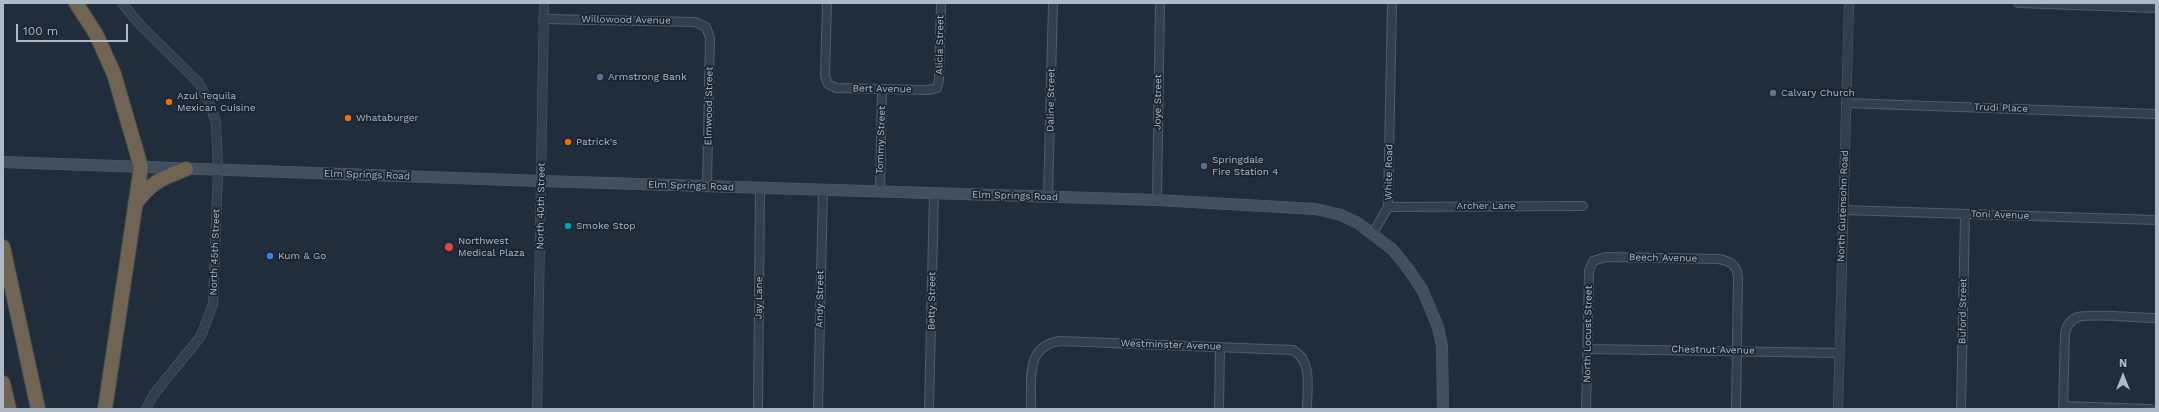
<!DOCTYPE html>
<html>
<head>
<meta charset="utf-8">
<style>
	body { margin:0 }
	#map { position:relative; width:2159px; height:412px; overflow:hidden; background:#212d3b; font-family:"Work Sans",sans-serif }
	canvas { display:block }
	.frame { position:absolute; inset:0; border:4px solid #b0bac7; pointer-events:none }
	.north { position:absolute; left:2103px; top:356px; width:40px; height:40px; -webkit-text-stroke:3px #1a2430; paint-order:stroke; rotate:0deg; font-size:11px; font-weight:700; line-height:16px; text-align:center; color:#b0bac7 }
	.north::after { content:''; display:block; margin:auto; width:14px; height:18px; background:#b0bac7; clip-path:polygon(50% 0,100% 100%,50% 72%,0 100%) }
	.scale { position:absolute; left:16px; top:24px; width:112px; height:18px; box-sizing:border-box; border:2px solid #b0bac7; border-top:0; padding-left:5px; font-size:12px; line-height:14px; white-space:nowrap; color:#b0bac7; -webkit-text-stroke:3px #1a2430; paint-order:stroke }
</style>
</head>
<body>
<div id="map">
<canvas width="2159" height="412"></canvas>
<div class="frame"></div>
<div class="north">N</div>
<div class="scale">100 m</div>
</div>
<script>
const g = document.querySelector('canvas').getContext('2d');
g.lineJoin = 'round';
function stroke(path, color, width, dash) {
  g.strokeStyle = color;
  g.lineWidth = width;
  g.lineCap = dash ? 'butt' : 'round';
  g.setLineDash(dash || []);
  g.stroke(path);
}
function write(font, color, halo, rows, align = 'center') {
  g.font = font + ' "Work Sans",sans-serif';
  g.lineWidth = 3.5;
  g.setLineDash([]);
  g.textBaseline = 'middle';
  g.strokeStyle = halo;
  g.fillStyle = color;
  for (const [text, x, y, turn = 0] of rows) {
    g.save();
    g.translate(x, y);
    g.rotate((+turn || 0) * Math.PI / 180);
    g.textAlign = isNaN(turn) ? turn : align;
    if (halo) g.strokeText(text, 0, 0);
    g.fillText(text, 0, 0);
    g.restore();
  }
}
const minor = new Path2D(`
	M827,3L825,76L828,84L836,88L928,90L937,88L939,80L941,3
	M2018,3L2156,8
	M543,19L695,22L706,27L710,38L707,186
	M1846,103L2156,114
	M880,191L882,89
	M1048,197L1053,3
	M1157,200L1160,3
	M1388,207L1583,206
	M1843,210L2156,220
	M1373,233L1388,207L1392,3
	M1588,349L1839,353
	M2063,406L2150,409
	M758,409L760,188
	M818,409L823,190
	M929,409L934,193
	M1031,409C1032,381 1024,346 1060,341L1293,350C1313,361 1307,389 1307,409
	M1219,409L1220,347
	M1586,409L1589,271L1593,261L1606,257L1718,259C1731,261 1737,265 1738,278L1736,409
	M1961,409L1965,214
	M2063,409L2065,334C2066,327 2070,320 2078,317C2092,313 2139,318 2156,318`);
const tertiary = new Path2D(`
	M122,3L141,26L198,82L208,100L216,122L218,169L213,304L201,336L154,394L146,409
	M537,409L544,3
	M1838,409L1849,3`);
const secondary = new Path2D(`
	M3,162L541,181L1157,200L1316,209L1341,215L1358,223L1393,250L1409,270L1423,291L1438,327L1442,346L1443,409`);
const motorway = new Path2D(`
	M76,3L96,34L114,74L141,167L105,409
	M135,204C153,181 160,179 186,169
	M3,247L38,409
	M3,383L9,409`);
const markers = [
	[600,77,4,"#5c6f8a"],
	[1773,93,4,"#6b7280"],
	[169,102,4,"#e8710a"],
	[348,118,4,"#e8710a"],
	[568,142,4,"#e8710a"],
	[1204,166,4,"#5c6f8a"],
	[568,226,4,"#0f9aa8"],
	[449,247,5,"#e0444e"],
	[270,256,4,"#3f7fe0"]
];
const streetNames = [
	["Willowood Avenue",626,20,1],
	["Alicia Street",940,45,-89],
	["Bert Avenue",882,89,1],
	["Daline Street",1051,100,-89],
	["Joye Street",1158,102,-89],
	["Elmwood Street",709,106,-89],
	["Trudi Place",2001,108,2],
	["Tommy Street",881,140,-88],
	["White Road",1389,172,-89],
	["Elm Springs Road",367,175,2],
	["Elm Springs Road",691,186,2],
	["Elm Springs Road",1015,196,2],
	["North 40th Street",541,206,-89],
	["Archer Lane",1486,206],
	["North Gutensohn Road",1843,206,-88],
	["Toni Avenue",2000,215,2],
	["North 45th Street",215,252,-88],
	["Beech Avenue",1663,258,1],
	["Jay Lane",759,298,-89],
	["Andy Street",820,299,-89],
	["Betty Street",932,301,-89],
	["Buford Street",1963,311,-89],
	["North Locust Street",1588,334,-89],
	["Westminster Avenue",1171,345,2],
	["Chestnut Avenue",1713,350,1]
];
const poiNames = [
	["Armstrong Bank",608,77],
	["Calvary Church",1781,93],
	["Azul Tequila",177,96],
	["Mexican Cuisine",177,108],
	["Whataburger",356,118],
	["Patrick's",576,142],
	["Springdale",1212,160],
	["Fire Station 4",1212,172],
	["Smoke Stop",576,226],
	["Northwest",458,241],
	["Medical Plaza",458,253],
	["Kum & Go",278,256]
];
stroke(minor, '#535d69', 10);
stroke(tertiary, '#535d69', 10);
stroke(secondary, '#535d69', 12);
stroke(motorway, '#404a56', 16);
stroke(minor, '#353f4b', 8);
stroke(tertiary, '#353f4b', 9);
stroke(secondary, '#434e5f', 11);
stroke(motorway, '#726452', 14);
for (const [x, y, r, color] of markers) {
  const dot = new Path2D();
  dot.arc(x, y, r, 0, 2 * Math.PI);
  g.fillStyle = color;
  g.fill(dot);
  stroke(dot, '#1a2430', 1.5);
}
write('10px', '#b0bac7', '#1a2430', streetNames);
write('10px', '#b0bac7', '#1a2430', poiNames, 'left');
</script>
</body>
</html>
